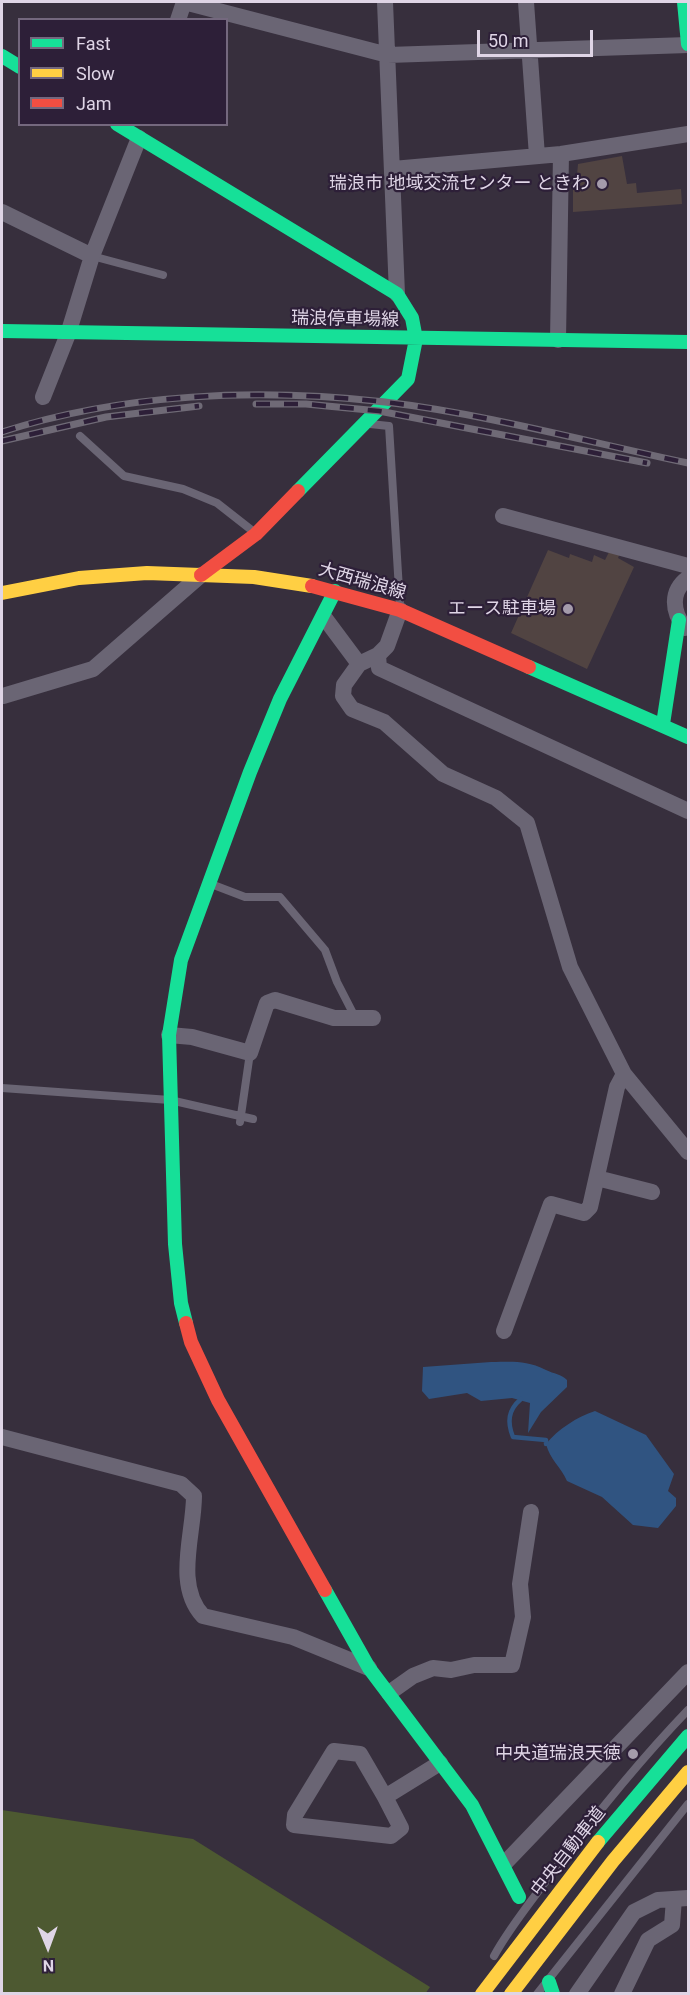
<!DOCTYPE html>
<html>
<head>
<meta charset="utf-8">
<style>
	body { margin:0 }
	#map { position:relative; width:690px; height:1995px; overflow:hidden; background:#372f3d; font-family:Roboto,sans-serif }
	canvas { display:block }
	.frame { position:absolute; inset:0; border:3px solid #dfd5e6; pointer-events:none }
	.legend { position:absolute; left:18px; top:18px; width:210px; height:108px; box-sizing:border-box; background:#2d1f38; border:2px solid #74687e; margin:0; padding:8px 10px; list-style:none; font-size:18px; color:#dfd5e6 }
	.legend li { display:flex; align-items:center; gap:12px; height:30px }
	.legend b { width:30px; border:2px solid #74687e }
	.north { position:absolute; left:18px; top:1917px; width:60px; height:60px; -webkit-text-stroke:4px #2d1f38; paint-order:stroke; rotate:179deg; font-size:16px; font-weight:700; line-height:24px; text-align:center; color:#dfd5e6 }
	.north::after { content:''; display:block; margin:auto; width:21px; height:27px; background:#dfd5e6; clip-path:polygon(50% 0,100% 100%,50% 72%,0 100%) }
	.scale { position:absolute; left:477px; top:30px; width:116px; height:27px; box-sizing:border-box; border:3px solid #dfd5e6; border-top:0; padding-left:8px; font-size:18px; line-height:21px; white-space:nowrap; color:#dfd5e6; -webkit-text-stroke:4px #2d1f38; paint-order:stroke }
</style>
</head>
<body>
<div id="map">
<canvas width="690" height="1995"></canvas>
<div class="frame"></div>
<ul class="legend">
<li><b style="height:8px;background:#16e098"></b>Fast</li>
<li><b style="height:8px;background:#ffcf43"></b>Slow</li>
<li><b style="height:8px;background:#f24e42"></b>Jam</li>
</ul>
<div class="north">N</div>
<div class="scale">50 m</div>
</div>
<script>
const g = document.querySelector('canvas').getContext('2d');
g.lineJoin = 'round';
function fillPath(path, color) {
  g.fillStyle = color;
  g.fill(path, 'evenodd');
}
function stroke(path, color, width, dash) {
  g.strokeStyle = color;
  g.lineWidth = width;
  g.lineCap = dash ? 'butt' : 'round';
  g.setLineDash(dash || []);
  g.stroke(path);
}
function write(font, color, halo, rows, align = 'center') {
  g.font = font + ' Roboto,"Noto Sans JP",sans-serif';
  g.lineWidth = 4.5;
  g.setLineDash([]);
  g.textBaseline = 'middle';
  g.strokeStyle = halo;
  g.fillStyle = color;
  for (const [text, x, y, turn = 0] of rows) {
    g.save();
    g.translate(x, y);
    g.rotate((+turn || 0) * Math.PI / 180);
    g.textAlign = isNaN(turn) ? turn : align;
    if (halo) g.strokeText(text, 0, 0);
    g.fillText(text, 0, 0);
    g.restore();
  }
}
const green = new Path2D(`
	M2,1810L193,1839L430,1987L425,1994L2,1993Z`);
const water = new Path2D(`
	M491,1362C514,1362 525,1360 546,1370C554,1374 561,1374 567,1380V1387L541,1412L528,1433L530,1403L512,1398L481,1401L467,1393L429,1399L422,1391L423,1367Z
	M595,1411L646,1435L674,1474L668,1491L676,1498V1506L658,1528L633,1525L602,1497L567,1481C561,1467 550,1460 546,1444C558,1429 577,1417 595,1411Z`);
const stream = new Path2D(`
	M521,1399C508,1410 507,1422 513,1437L546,1440V1444`);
const building = new Path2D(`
	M622,156L627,184L636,183L637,193L681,189L682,204L573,212V187L576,186L578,164Z
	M548,550L569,558L570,554L592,562L594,555L605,560L610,550L620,553L618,558L634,567L587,669L511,633Z`);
const lane = new Path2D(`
	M92,256L163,275
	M370,424L389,426L400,606
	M80,436L124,476L183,489L217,503L254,532
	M211,884L245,897H280L325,950L337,982L356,1019
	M2,1088L170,1100L253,1119
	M240,1122L250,1053
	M494,1956C511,1925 534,1898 555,1869C597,1813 640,1760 688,1710
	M537,1994L688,1804`);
const street = new Path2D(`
	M184,2L388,55L688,45
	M385,2L397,294
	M526,2L537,156
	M178,20L184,2
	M393,169L561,154L688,134
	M2,212L92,256
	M558,340L561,154
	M43,397L68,334L92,256L139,138
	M503,516L688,566
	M324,617L359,664
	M685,628C672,612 670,591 688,578
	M378,655L387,646L400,610
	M3,696L93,669L201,575
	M688,811L379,668L378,655L359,664L344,685L343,696L352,709L384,722L443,774L496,798L527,823L570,967L624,1074L688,1152
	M169,1035L192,1037L250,1053L267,1003L275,1000L334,1018H373
	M597,1178L652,1192
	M504,1331L551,1204L584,1213L590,1207L617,1087L624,1074
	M2,1437L181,1484L194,1496C194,1534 174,1585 203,1616L293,1637L369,1668
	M389,1693L413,1676L433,1668L451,1670L474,1665H512L523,1617L520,1584L531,1512
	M385,1797L360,1754L334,1751L295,1815L294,1825L391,1836L401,1828L385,1797L440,1763
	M504,1864L688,1672
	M577,1994L634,1912L658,1900L688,1898
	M622,1994L648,1940L672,1925L674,1899`);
const fast = new Path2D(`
	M684,2L688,44
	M2,56L20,67
	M117,124L397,294L412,318L416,339L408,379L298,491
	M2,331L688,342
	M529,667L688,737
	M663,724L679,620
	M186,1323L181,1303L175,1244L169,1035L181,960L250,772L280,699L335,591
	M325,1590L369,1668L472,1805L519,1897
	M598,1842L688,1736
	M549,1982L553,1994`);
const slow = new Path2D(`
	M2,593L79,578L147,573L254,577L312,586
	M482,1994L598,1842
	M511,1994L613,1861L688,1772`);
const jam = new Path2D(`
	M201,575L256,534L298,491
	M312,586L400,610L529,667
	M186,1323L191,1342L218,1400L325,1590`);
const rail = new Path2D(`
	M256,404H306L379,411L647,463
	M2,432C123,393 258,388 385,402C486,414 588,442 688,463
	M2,441L106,417L199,406`);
const markers = [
	[602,184,6,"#a49bab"],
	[568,609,6,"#a49bab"],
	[633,1754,6,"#a49bab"]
];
const poiNames = [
	["瑞浪市 地域交流センター ときわ",590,184],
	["エース駐車場",556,609],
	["中央道瑞浪天徳",621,1754]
];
const streetNames = [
	["瑞浪停車場線",345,320,1],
	["大西瑞浪線",362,582,16],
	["中央自動車道",569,1852,-52]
];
fillPath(green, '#4d5931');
fillPath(water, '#305481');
stroke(stream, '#305481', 4.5);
fillPath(building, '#514442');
stroke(lane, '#6a6574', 8);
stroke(street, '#6a6574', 16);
stroke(fast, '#16e098', 14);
stroke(slow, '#ffcf43', 14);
stroke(jam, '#f24e42', 14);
stroke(rail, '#6f6a76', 7);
stroke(rail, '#2d1f38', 4.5, [14]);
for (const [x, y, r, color] of markers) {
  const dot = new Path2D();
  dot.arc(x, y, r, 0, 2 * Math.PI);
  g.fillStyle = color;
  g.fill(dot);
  stroke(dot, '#2d1f38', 2);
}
write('18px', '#dfd5e6', '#2d1f38', poiNames, 'right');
write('18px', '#dfd5e6', '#2d1f38', streetNames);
</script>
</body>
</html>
